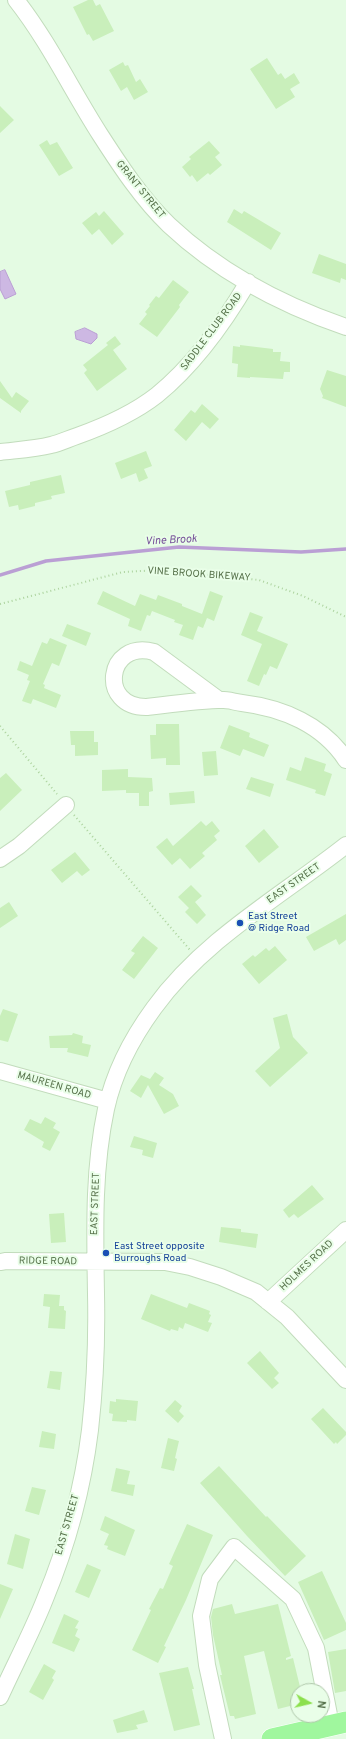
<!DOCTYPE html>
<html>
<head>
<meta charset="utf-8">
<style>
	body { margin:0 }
	#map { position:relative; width:346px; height:1739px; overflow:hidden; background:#e4fbe3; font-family:Overpass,sans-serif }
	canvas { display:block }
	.north { position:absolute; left:290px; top:1683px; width:40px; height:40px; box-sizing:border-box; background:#e9fee8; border:1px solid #aec6a9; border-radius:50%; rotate:98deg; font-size:11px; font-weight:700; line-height:16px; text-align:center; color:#56714a }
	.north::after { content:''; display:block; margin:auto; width:14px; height:18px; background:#8ce04d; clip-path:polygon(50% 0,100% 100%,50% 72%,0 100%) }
</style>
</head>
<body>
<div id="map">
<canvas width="346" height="1739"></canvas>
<div class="north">N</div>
</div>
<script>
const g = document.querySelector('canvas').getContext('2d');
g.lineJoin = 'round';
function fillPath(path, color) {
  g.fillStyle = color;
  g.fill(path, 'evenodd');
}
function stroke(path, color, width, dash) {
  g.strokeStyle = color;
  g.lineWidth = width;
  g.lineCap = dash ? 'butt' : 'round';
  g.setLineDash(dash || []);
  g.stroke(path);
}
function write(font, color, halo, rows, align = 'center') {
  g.font = font + ' Overpass,sans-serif';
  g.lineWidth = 4;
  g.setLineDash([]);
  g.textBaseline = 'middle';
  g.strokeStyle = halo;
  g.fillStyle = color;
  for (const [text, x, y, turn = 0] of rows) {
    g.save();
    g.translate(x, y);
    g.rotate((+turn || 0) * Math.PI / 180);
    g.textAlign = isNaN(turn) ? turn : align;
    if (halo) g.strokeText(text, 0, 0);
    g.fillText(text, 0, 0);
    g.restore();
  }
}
const water = new Path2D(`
	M5,270L16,294L5,299L0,289V272Z
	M85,328L97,334V338L91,344L76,339L75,332Z`);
const stream = new Path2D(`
	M0,575L46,561L179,547L301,552L346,549`);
const building = new Path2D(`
	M88,0H93L96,6L100,4L114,31L93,41L89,34L87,35L73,7Z
	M267,58L278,75L281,73L285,79L294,73L300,83L290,89L295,97L276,109L250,69Z
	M123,62L125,66L128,65L136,82L140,79L148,92L134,100L127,87L121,91L109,70Z
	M0,106L14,120L0,133Z
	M47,140L50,145L57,142L73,168L59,176L39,145Z
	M209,141L220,153L215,157L222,165L210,175L208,173L197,182L192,175L190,177L182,167L191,159L189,157Z
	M234,209L242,214L244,211L281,233L271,250L227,222Z
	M104,211L124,234L112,245L99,229L92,235L82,223L96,212L99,216Z
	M319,254L346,264V280L341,278L340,283L312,273Z
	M173,280L189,292L179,305L180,307L157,337L139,324L147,314L145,312L150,306L149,305L156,296L159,298Z
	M115,336L121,344L113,350L127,369L97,391L84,373L87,370L83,365L108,345L106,343Z
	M240,345L273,349V352H281L280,361L290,362V372H284L283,379L250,377V378L237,377L238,364L232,363L233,346L240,347Z
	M327,370L346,376V407L322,398L323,396L320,389Z
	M0,381L12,398L16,392L29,401L21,411V413L0,398Z
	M202,404L219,419L210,429L202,422L186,441L174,430L191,410L195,413Z
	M146,451L152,466L144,469L148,478L139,482L136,473L121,479L115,463Z
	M61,475L65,493L51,496L52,499L35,503V506L19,510L18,505L9,507L5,491L30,485V482Z
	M103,591L135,606L140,594L156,600L158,595L182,604V606L202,614L210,591L223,596L214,621L207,618L203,628L198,626L193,640L179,635L183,625L174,622L175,620L152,611L150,616L147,615L141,631L128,626L130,619L97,604Z
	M250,612L263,617L257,631L288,644L277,669L270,666L266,675L264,674L259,686L247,681L262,644L241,635Z
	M67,624L91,633L86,646L62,636Z
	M50,638L67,645L59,666L52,663L43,684L45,685L44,688L61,695L56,708L33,699L31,704L22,701L30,681L27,680L29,675L17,670L20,661L32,666L42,642L47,644Z
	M156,724H179L180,765H166V758L151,759L150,735H156Z
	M229,725L250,733L249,737L269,745L264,757L243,749L240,756L220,748Z
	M70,731H94V742H98V755L75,756V745H71Z
	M216,751L218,775L204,776L202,752Z
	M305,757L326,764L324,771L332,774L325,796L315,793L316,790L286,780L290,767L301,771Z
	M128,769V777L152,778L153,791L149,792V806H139V793H126V790L102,791V770Z
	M6,773L22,790L0,811V778Z
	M251,777L274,784L270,797L246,789Z
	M194,791L195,803L170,805L169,793Z
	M201,821L206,826L212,821L220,831L214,836L217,840L202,853L205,856L190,869L180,858L172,865L156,847L167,838L173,846Z
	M264,829L279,847L259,863L245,846Z
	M75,852L90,870L82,876L77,871L62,883L51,870Z
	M191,885L202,896L195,902L206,915L197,924L185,912L189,908L178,897Z
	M9,902L18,916L0,928V908Z
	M346,914V940L339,945L336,939L314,951L306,937Z
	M143,936L158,948L134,979L122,970L135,953L131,951Z
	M275,946L287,960L259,984L242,964L253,955L255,957L266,948L269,951Z
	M3,1009L18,1014L8,1042L0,1040V1016Z
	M287,1014L293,1037L308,1053L270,1087L255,1071L280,1048L273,1018Z
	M73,1033L83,1036L82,1043L91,1045L88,1057L67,1052L68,1048H50L49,1036L72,1035Z
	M155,1072L164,1078L159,1085L173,1094L179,1106L164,1114L148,1085L141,1098L130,1091L141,1075L150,1079Z
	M45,1117L56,1123L53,1128L60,1132L50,1151L42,1147L44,1142L24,1130L30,1119L41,1124Z
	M134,1136L157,1143L153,1158L142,1155L143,1150L130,1147Z
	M312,1185L324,1199L298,1218L294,1214L289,1218L283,1210Z
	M64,1213L66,1242L51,1243L49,1214Z
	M221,1227L241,1229V1232L258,1234L256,1248L219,1242Z
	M44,1294L60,1295L59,1306H64V1310L66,1311L65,1329L48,1328L50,1307L43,1306Z
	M151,1294L187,1308L189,1303L210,1311L209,1314L211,1315L208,1322L212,1323L208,1332L185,1323L183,1329L179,1327L178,1331L171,1329L170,1331L141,1319Z
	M260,1351L279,1373L274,1378L279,1383L272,1389L247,1363Z
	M50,1371L62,1372L60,1390L47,1388Z
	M116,1399L138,1401L136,1421L127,1420V1422L112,1421L113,1414L109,1413L110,1401L116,1402Z
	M175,1400L182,1406L179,1411L184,1416L178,1423L165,1411Z
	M323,1408L346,1432V1435L337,1444L336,1442L334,1444L311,1419Z
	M42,1431L56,1434L54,1449L39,1447Z
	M168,1438L179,1441L175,1458L177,1459L174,1471L161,1468Z
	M219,1466L266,1517L267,1516L306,1556L285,1576L247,1536L200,1483Z
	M116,1468L130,1471L127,1484L135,1485L133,1496L111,1491Z
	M32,1487L46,1490L39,1515L25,1511Z
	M105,1516L135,1530L125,1556L107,1549L108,1546L104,1545L109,1534L100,1530Z
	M187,1524L213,1535L186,1600L164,1646L166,1647L158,1663L132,1650L151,1610L149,1609L160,1588L163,1589L173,1566L169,1564Z
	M15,1534L30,1539L23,1569L7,1564Z
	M87,1564L101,1570L89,1598L75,1592Z
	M322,1571L346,1623V1630L324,1640L298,1582Z
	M0,1584L13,1589L0,1619Z
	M232,1604L235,1614L278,1604L291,1656L286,1658V1660L293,1658L301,1691H298V1704L278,1709L264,1651L244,1656L256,1714L235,1719L234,1716H230L220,1675H222L213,1635L211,1617L213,1609Z
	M64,1614L79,1621L75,1628L78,1629L75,1636L80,1639L74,1652L52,1643Z
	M346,1649V1691L335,1693L328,1652Z
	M44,1664L56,1671L52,1678L54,1680L43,1700L29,1692Z
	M188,1667L194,1689H192L200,1725L174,1731L159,1673Z
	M144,1710L148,1722L136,1725L138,1729L117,1733L113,1720Z`);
const path = new Path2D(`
	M0,604L123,572L161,570L259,580L303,596L346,617
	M0,726L57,794
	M74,815L190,950`);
const minor = new Path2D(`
	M16,0C49,42 72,91 101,136C121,167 142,199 169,225C218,271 282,305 346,327
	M0,452C17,450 35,449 51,445C60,443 68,439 77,436C105,426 134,413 157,395C195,364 224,323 248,282
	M219,700L154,652C106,639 98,708 147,707C171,704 194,701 218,700C226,699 234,702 242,703C283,708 323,725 346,760
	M0,859L19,846L66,805
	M0,1071L108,1101
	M0,1262L6,1261L165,1262L190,1267L221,1277L256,1292L287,1317L346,1380
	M268,1302L346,1230
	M0,1697C15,1664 32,1632 45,1599C67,1546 83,1487 90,1430C95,1385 97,1339 96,1294C95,1232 93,1170 106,1109C114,1073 132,1038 154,1008C204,939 280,897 346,845
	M223,1739L207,1665L201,1616L210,1579L234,1547L293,1599L316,1648L331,1725`);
const major = new Path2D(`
	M272,1739L346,1722`);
const markers = [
	[240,923,4,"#1a4fb4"],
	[106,1253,4,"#1a4fb4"]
];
const streetNames = [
	["GRANT STREET",140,190,51],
	["SADDLE CLUB ROAD",212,332,-53],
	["VINE BROOK BIKEWAY",199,575,4],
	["EAST STREET",294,884,-35],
	["MAUREEN ROAD",54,1086,16],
	["EAST STREET",96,1204,-88],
	["RIDGE ROAD",48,1262,1],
	["HOLMES ROAD",307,1266,-43],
	["EAST STREET",68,1525,-74]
];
const transitNames = [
	["East Street",248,917],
	["@ Ridge Road",248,929],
	["East Street opposite",114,1247],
	["Burroughs Road",114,1259]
];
const waterNames = [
	["Vine Brook",171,541,-3]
];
fillPath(water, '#cdb8e3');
stroke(water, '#ba9fd4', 1);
stroke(stream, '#ba9fd4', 3.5);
fillPath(building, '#c9efbb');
stroke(minor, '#c2dcbc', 18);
stroke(major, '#fff', 22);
stroke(path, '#add39f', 2, [1, 3]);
stroke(minor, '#fff', 16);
stroke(major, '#a0f79e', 21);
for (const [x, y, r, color] of markers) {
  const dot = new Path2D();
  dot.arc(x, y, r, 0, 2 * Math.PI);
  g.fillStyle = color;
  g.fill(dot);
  stroke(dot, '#e9fee8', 1.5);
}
write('10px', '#56714a', '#e9fee8', streetNames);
write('10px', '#164399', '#e9fee8', transitNames, 'left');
write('italic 11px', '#744e98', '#e9fee8', waterNames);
</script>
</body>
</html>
